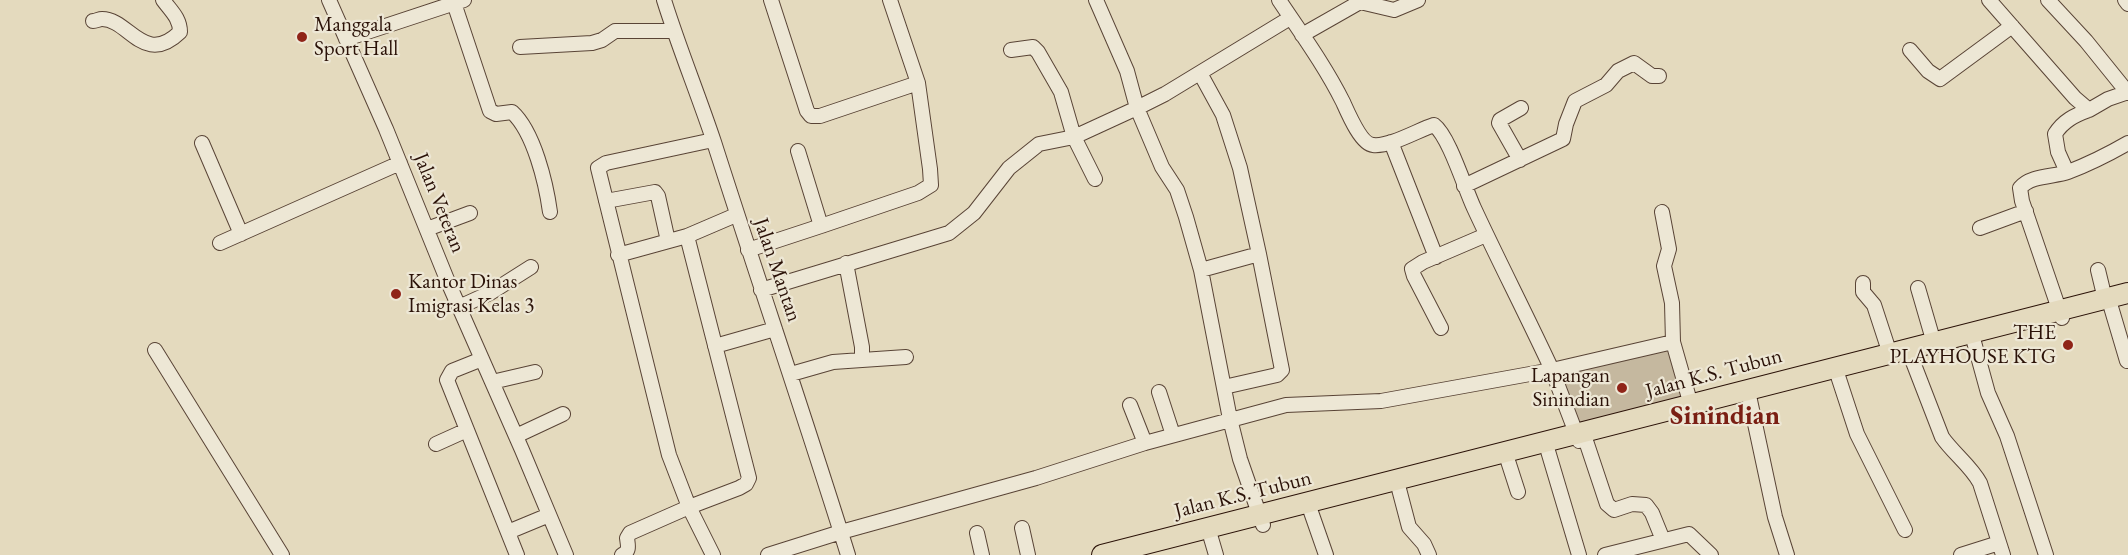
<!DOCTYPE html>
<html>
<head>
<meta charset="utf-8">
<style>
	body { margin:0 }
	canvas { display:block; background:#e4dabe }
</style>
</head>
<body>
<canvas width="2128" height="555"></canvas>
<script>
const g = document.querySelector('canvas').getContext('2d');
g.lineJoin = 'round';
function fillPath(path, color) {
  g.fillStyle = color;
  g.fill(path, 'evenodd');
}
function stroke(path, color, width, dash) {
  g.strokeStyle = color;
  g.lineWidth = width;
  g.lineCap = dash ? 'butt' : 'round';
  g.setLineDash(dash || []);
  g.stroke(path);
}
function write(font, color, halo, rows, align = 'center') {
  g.font = font + ' "EB Garamond",serif';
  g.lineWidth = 4.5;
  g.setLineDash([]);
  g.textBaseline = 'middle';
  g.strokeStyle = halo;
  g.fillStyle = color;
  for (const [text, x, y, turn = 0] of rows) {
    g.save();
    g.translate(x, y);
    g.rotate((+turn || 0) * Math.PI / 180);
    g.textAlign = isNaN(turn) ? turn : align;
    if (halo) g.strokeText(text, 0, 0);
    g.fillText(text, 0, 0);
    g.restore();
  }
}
const green = new Path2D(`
	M1667,345L1685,402L1579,430L1559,374Z`);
const minor = new Path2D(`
	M329,0L386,129L448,282L522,450L566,555
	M664,0C679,48 698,94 714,142C758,280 805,417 848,555
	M771,0L807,111L811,116H820L918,83L890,0
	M1096,0L1127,71L1137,108L1162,167L1177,190L1186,217L1201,270L1230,419L1240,459L1263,525
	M1989,0L2075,98L2089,110C2075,115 2063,121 2055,134L2058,152L2067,172
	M2048,0L2086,41L2128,93
	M2125,0L2128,4
	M454,3L490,111L496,114L512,112C534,132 546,183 550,212
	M93,21C96,21 99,19 102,19C129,19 144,67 180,32C180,18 171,11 163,0
	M1302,35L1360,2L1394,10L1418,0
	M346,39L464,0
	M520,47L592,43L602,40L615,31H674
	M1011,50L1033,47L1038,52L1061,92L1074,137L1095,179
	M1910,50L1928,71L1940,79L2012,26
	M1200,73L1223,115L1240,168L1259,254L1282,370L1277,375L1224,387
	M2089,110L2108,99L2128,92
	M1391,142L1436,257
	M202,143L241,234
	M1520,160L1499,123L1500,120L1521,108
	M1464,186L1563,139L1566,124L1575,101L1606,85L1618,71L1634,63L1652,76H1659
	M606,201L655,192L658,196L668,241
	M1662,212L1669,249L1664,266L1672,303L1673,342
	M821,226L918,193L931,185L930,169L918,83
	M1980,228L2026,211
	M427,229L470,213
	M687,236L736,215
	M220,243L400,163
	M748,250L821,226L798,151
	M618,255L687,236L749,478L746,484L739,488L689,507L630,533L627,538C628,546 630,551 622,555
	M1201,270L1259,254
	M2098,270L2105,299
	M1863,283V292L1874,305L1890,354
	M1918,288L1934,343
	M761,290L949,233L974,213L1009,168L1039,144L1074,137L1137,108L1165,94L1290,18
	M459,307L490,293L531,267
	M2111,307L2127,361
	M2062,318L2022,201L2020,188C2031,175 2054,177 2068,172C2089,164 2109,154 2128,143
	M1441,328L1414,276L1412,269L1423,262L1486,235
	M1974,342L1988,393L2007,436L2046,555
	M715,346L775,329
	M1908,349L1942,437C1953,453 1971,466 1980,483L2003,555
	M155,350L282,555
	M482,359L452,371L447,380L517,555
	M862,360L906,357
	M791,374L833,362L862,360V347L846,263
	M1838,376L1857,434L1905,530
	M492,382L535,372
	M1748,391L1775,517L1787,555
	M1159,392L1173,435
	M1130,405L1145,443
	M516,436L563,414
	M1579,441L1552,370L1673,342L1691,405
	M1586,441L1607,504L1614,510L1632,504L1646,505L1652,513L1663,540
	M436,444L467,430
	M1548,451L1579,555
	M1508,461L1518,492
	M1399,489L1409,527L1424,544L1429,555
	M1311,512L1326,555
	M1022,528L1028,555
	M508,532L549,515
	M977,533L982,555
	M1211,538L1216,555
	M713,555L689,507L669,455L598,168L606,163L713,140
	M768,555L841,532L1036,478L1145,443L1286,405L1381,401L1552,370C1527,316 1499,262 1474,208C1465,189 1449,136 1434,125C1418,130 1390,147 1373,145C1361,144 1348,113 1343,102C1325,66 1301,33 1279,0
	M1605,555L1689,534L1711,555
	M1961,555L1999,543`);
const highway = new Path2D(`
	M1102,555L2128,293`);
const markers = [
	[302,37,6,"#8f2418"],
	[396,294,6,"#8f2418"],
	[2068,345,6,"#8f2418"],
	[1622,388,6,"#8f2418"]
];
const poiNames = [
	["Manggala",314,25],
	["Sport Hall",314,49],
	["Kantor Dinas",408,282],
	["Imigrasi Kelas 3",408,306],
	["THE",2056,333,"right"],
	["PLAYHOUSE KTG",2056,357,"right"],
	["Lapangan",1610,376,"right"],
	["Sinindian",1610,400,"right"]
];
const streetNames = [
	["Jalan Veteran",439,203,68],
	["Jalan Mantan",777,270,71],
	["Jalan K.S. Tubun",1714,374,-15],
	["Jalan K.S. Tubun",1243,495,-14]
];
const districtNames = [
	["Sinindian",1725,417]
];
fillPath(green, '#c5b89f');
stroke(minor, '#594436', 16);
stroke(highway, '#2b1208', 22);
stroke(minor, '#ede7d5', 14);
stroke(highway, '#e4dabe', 20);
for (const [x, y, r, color] of markers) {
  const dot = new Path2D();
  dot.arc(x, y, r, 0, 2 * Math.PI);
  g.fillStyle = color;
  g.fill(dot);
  stroke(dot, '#ede7d5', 2);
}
write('21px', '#2b1208', '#ede7d5', poiNames, 'left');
write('21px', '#2b1208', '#ede7d5', streetNames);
write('bold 27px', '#7a1f14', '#ede7d5', districtNames);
</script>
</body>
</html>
